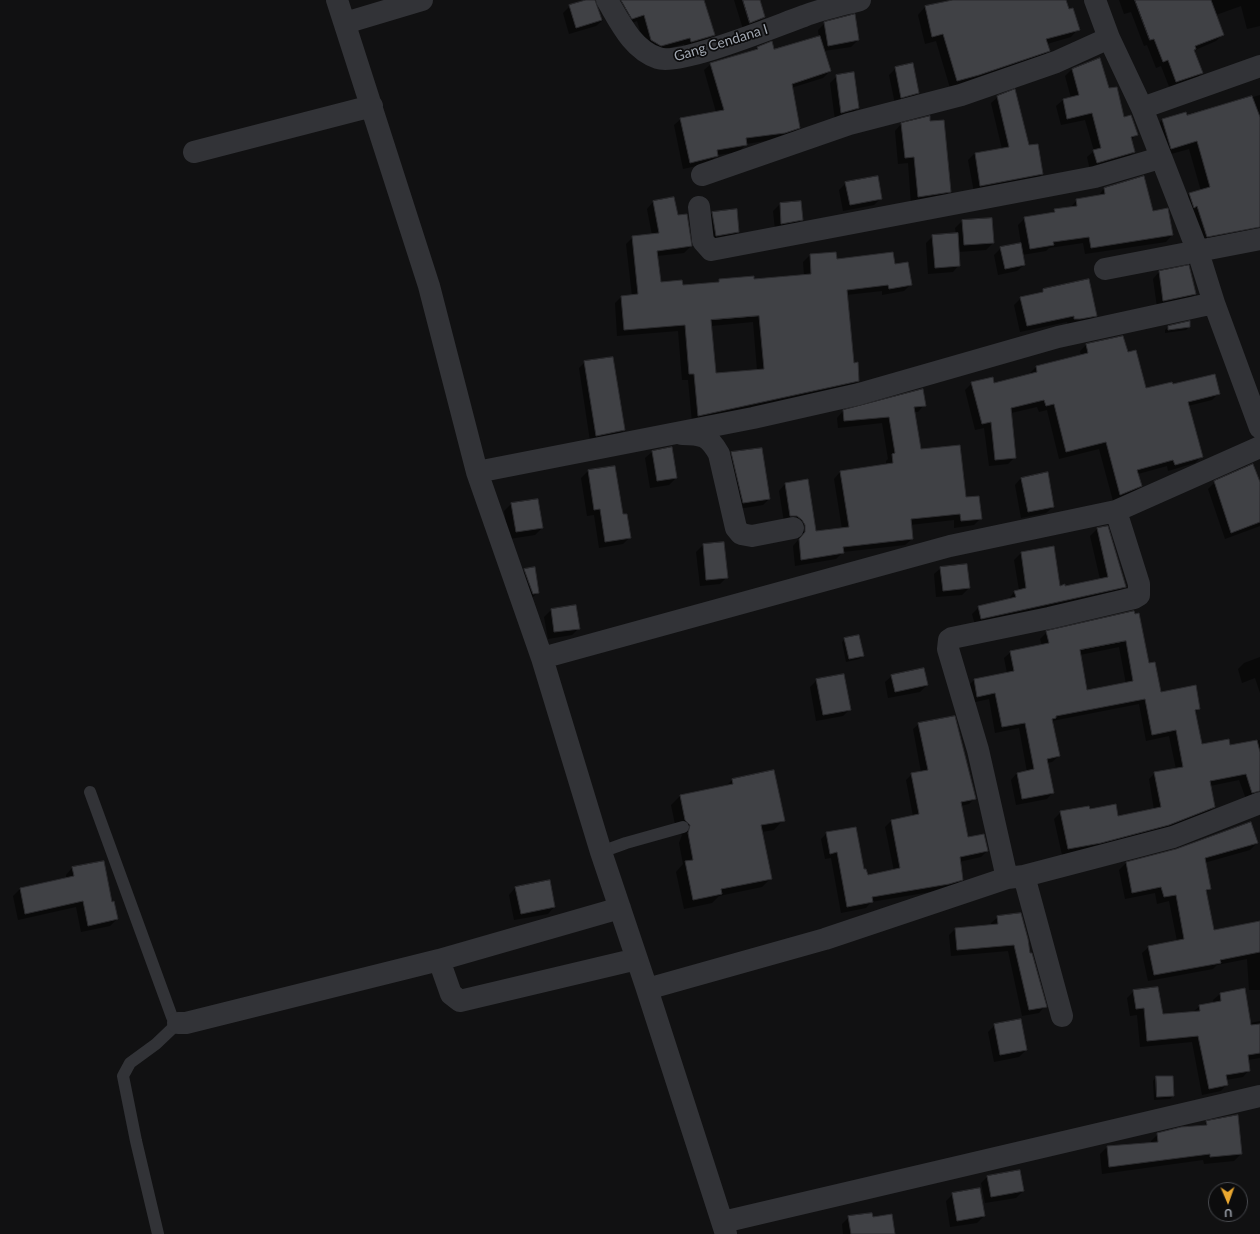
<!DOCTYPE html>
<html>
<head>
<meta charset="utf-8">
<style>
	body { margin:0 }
	#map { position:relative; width:1260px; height:1234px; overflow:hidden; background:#111112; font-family:Lato,sans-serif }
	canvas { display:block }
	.north { position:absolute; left:1208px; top:1182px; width:40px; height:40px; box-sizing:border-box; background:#0c0c0d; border:1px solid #484a4f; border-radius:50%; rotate:178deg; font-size:11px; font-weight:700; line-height:16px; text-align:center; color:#a2a8b2 }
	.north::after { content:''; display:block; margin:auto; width:14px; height:18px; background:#eba830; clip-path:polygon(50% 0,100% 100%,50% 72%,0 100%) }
</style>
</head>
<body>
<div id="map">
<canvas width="1260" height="1234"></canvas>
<div class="north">U</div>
</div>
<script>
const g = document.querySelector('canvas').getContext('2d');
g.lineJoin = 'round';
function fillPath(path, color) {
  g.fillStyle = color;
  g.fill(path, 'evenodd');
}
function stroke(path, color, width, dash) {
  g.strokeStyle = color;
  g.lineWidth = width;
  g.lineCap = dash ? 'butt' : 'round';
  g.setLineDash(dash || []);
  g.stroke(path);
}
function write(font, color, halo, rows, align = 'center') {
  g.font = font + ' Lato,sans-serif';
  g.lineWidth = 3.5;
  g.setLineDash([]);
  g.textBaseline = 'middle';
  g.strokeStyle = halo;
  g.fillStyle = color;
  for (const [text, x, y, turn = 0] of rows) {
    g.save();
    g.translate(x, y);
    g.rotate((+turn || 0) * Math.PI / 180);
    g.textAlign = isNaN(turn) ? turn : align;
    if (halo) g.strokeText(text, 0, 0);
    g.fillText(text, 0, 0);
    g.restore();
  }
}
const shadow = new Path2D(`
	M589,0H594L595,6L603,20L596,26L569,34L563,13L570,6Z
	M611,0H704L714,35L707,41L685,48L684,44L654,52L645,47L637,21L626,25Z
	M734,0H759L764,17L757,24L743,29Z
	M958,0H1065L1068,10L1078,29L1071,37L1047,44L1049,51L1041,58L950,88L936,41L925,44L918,15L925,7Z
	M1119,0H1260V26L1247,29L1241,6L1216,15L1223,34L1216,41L1193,51L1202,73L1195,80L1170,89L1161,66L1156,68L1147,45L1144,46L1131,12L1124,14Z
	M825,23L858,40L851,47L824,51L830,71L823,78L791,88L799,128L792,134L778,139L746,144L739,152L717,155L710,163L683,169L674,125L681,119L716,112L704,70L711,64L754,51L757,48L771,43L774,50L819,38L818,30Z
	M896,68L918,93L911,100L895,104L889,75Z
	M1072,69L1123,118L1136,135L1131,140L1134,152L1127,159L1090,170L1087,157L1094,151L1085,120L1061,125L1056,106L1063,100L1071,98L1065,76Z
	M837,76L858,108L851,115L835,120L830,83Z
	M1260,95V237L1199,244L1181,202L1189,194L1201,191L1189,149L1164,156L1155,128L1162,120L1186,116Z
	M998,97L1042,174L1036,181L974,192L968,160L975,153L1002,149L991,103Z
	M930,122L950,191L943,198L911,204L908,163L898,164L895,131L901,124Z
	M846,183L881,198L874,205L843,211L839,190Z
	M1104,188L1152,212L1172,235L1166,242L1085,254L1083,243L1049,248L1046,251L1022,255L1024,265L1017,271L998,275L994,255L1001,248L1021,244L1018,225L1025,218L1051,214L1055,210L1070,208L1077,200L1098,197Z
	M653,202L677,216L691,246L684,253L657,256L660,283L682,286L716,284L719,280L753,277L754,280L804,275L803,262L810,255L835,253L836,260L894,265L911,284L904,291L882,295V291L846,295L853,364L858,381L852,387L692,422L688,380H682L678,331L617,336L615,303L621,297L632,296L626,244L633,237L652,235L647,209ZM753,322L757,370L715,374L711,326Z
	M800,202L802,219L795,226L775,230L773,211L780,204Z
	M713,213L738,232L731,238L709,243L706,219Z
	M991,219L993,243L986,250L958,252L959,265L953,272L928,274L926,243L933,236L956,234L955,228L962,221Z
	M1159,272L1195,294L1188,301L1157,307L1153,279Z
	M1043,290L1096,315L1089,322L1068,326L1067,322L1020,332L1014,305L1021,298L1040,294Z
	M1168,327H1189L1186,330L1165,333V330Z
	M1086,345L1127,354L1145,389L1172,386L1219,393L1212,400L1188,406L1202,456L1195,463L1168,471L1167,466L1138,474L1141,486L1134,492L1113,501L1099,449L1059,459L1047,410L1039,412L1037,407L1011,413L1015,457L1008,464L989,466L984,428L975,430L965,390L972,383L994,384L1029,374L1036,367L1081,356L1080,351Z
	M585,362L624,430L618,436L590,441L579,368Z
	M924,405L918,412H914L920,450L965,499L980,519L974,525L954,528V520L910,525L912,539L905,545L843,552L836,559L795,566L793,546L798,540L799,532L784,522L779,491L785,484L815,532L842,529L834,479L840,472L886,465V461L888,459L882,423L838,428L837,418L843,411Z
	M671,448L676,478L669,485L650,488L645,458L652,452Z
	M732,453L769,499L763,505L738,509L726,459Z
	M614,467L622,516L630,537L623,544L599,548L594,515L587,516L581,478L588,471Z
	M1021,478L1053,507L1046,513L1021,518L1015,485Z
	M1215,482L1260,497V526L1225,539L1208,489Z
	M511,504L542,528L535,535L509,539L504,511Z
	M1107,527L1125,587L1119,593L975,625L972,614L979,607L1008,600L1015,591L1019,590L1014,560L1021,553L1059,587H1065L1100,579L1090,536L1097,529Z
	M723,543L727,577L720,584L700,586L696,552L703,545Z
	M534,568L538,592L531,599L526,600L518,577L524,571L529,585V580L524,570Z
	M941,568L969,588L962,595L936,597L934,574Z
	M551,610L579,628L572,635L548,639L544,617Z
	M1133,612L1148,665L1160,693L1199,708L1195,713L1201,745L1229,746L1260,740V800L1246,799L1239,780L1210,786L1214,807L1208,813L1162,831L1062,855L1054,819L1061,812L1089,810L1117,817L1154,810L1149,779L1155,773L1176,769L1169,736L1146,741L1139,704L1052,721L1059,756L1052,762L1047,763L1053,792L1047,799L1016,805L1011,780L1017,773L1027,772L1019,728L995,733L989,699L971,703L968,686L974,680L1007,673L1004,658L1011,652L1042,645L1040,639L1047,632ZM1119,647L1126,684L1087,691L1080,655Z
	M845,639L863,656L859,659L846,662L842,642Z
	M1260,657V693L1255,678L1242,683L1238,669L1244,663Z
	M892,676L927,685L920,692L888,698L885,682Z
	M817,680L850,709L843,716L816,721L810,687Z
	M919,724L975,798L969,804L961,806L967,838L987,851L981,857L959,862L962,879L956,885L942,890L871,902L866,908L841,913L831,858L825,859L821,839L827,833L867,876L894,871L885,827L891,821L913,816L906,780L912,774L921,772L913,729Z
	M732,780L783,820L774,830L762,832L771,878L762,887L719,896L712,903L684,909L676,872L683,864L679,843L682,835L676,829L671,805L680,796L725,787Z
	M1257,843L1250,850L1204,863L1210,889L1205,893L1213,931L1260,922V990H1249L1247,959L1217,965L1213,969L1148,981L1142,953L1149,947L1177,941L1169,901L1157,904L1155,893L1125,899L1119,870L1126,863Z
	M72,868L112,903L117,919L110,926L81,932L76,907L18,920L13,896L20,889L66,879V875Z
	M515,888L554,907L548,914L514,920L509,895Z
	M998,917L1029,954L1045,1006L1039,1013L1022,1016L1008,951L951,956L949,935L955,929L991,925V923Z
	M1244,990L1250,1023L1260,1021V1058L1248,1060L1249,1070L1243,1077L1226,1080L1227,1084L1221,1091L1202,1095L1192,1042L1140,1047L1137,1015L1130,1016L1127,998L1134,991L1162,1015L1193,1012L1200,1006L1214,1003L1213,1000L1220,994Z
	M995,1025L1026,1050L1019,1057L994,1062L988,1032Z
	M1156,1077H1172L1173,1096L1170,1099L1154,1100L1153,1081Z
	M1207,1122L1241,1154L1234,1161L1204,1164L1203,1160L1102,1174L1100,1154L1107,1147L1151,1143V1141L1158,1134L1203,1126Z
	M988,1176L1023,1191L1016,1198L985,1203L981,1183Z
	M953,1194L984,1216L977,1223L950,1227L946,1201Z
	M849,1217L872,1218L894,1234H843L842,1224Z`);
const building = new Path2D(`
	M586,0H595L602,20L576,28L569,5Z
	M621,0H704L715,35L691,42L690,38L661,46L651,40L644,15L632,19Z
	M743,0H760L765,17L750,23Z
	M953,0H1066L1069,9L1073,8L1080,30L1046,39L1050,51L979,75L957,81L943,34L932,37L925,6Z
	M1135,0H1211L1224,35L1195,46L1196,49L1194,50L1203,73L1176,82L1168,60L1163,62L1154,39L1150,40Z
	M855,14L859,40L828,46L824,22Z
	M820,36L831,71L792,84L800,128L785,133L746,138L747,145L717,150L718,156L690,163L680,118L724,110L710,63L758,49L757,47L772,41L774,49Z
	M1100,58L1109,88L1117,87L1124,117L1131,115L1138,135L1131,137L1135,152L1097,163L1093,150L1101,148L1092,113L1067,119L1063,99L1079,95L1072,69Z
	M913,63L919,93L901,98L895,67Z
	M854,72L859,108L841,113L836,75Z
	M1015,89L1029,145L1038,144L1043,174L980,186L975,153L1009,147L997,96Z
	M1252,96L1260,117V227L1207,237L1197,206L1194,208L1189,193L1210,187L1197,141L1171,149L1162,119L1186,112L1187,115Z
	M930,116V121L944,120L951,192L918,197L914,157L905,158L901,123Z
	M878,176L882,199L850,205L845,182Z
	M1144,176L1153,211L1168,208L1173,235L1091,248L1089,237L1053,242L1054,245L1030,249L1024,217L1055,212L1054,209L1077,206L1076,199L1105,194L1104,188Z
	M674,197L678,215L687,214L692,246L657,251L661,282L682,280L683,285L719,282V279L754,276V279L811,274L810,254L836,252L837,259L893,252L895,264L908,262L912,285L889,289L888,285L847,290L854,363L858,362L859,381L698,416L694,374H689L685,325L624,330L621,296L638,294L632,236L659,233L653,201ZM759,316L764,369L716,373L711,320Z
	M801,201L803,220L781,224L780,203Z
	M737,209L739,232L716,236L712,212Z
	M992,218L994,243L964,245L962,220Z
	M958,233L960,266L935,268L932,235Z
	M1021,243L1025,265L1005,269L1000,247Z
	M1189,265L1196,294L1163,301L1159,271Z
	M1089,279L1097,316L1080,319H1074V316L1027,326L1020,297L1043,292V289Z
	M1190,321V327L1168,330V326Z
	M1123,336L1128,352L1136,350L1146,388L1172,382L1173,384L1215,374L1220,394L1188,402L1203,457L1175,465L1173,460L1137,470L1142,486L1120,495L1106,442L1066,452L1054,404L1046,406L1044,400L1011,408L1016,458L995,460L991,422L982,424L971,382L993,377L994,383L1037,372L1036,366L1088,353L1086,344Z
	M613,357L625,430L596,436L584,361Z
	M923,389L926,406L914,407L921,449L960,445L966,497L979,496L982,519L961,521L960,514L911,519L913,539L843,547L844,553L801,560L799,539L805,532V525L802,520L797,516H790L785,483L808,479L816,531L849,527L840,471L893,463L892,454L895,453L889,417L844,421L843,410Z
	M672,447L677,478L657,481L652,451Z
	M762,448L770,499L743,503L731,452Z
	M1253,464L1260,482V522L1231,533L1214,481Z
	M615,466L623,514H627L631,538L605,542L600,509L594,510L588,470Z
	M1048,472L1054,507L1028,512L1021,478Z
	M538,499L543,528L516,532L511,503Z
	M1108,526L1126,587L981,619L978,606L1016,597L1014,591L1026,588L1021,552L1054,546L1060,586L1065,584V586L1108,577L1097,528Z
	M724,542L728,578L706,580L703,544Z
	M967,564L970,588L943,591L940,567Z
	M535,567L539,593L533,594L524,569Z
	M576,605L580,629L554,632L551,609Z
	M1134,611L1135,614L1139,613L1149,663L1155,662L1161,692L1196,685L1200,709L1195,710L1202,744L1229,739L1230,745L1257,740L1260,752V791L1252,793L1246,774L1210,781L1215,807L1169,825L1101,843L1068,849L1060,811L1089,806L1090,809L1116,804L1118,816L1161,807L1154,772L1183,767L1176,730L1152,735L1145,699L1056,716V718L1052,719L1060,756L1047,759L1054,793L1022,799L1017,773L1034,769L1025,723L1002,727L995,693L977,697L974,679L1014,671L1010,651L1049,643L1046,631ZM1126,641L1133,681L1087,690L1080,650Z
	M859,635L864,656L849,659L844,638Z
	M924,668L928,685L895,692L891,675Z
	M844,674L851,710L823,715L816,679Z
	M955,716L976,799L961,802L968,837L984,834L988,851L960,857L963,880L949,884L872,897L873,902L847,907L837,852L830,854L826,832L856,827L864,869H866L868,875L900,868L891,820L919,814L911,773L928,770L918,723Z
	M774,770L785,821L761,825L772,879L721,889L722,894L693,900L685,861L693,860L688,833L690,825L685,820L680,795L733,784L732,779Z
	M1251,822L1258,843L1205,858L1211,889L1206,890L1214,930L1260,921V952L1220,960L1221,963L1154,975L1148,946L1184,939L1176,895L1164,897L1161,887L1132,893L1126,862L1176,849Z
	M104,861L112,902L114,901L118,919L88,926L83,901L25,914L20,888L74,876L72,867Z
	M550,880L555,907L521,914L515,887Z
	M1021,913L1028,939L1030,953H1032L1047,1007L1029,1010L1014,945L957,950L955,928L998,924L997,916Z
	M1158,987L1163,1014L1200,1011L1199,1005L1221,1001L1220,993L1245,988L1251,1025L1260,1024V1053L1248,1055L1250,1071L1226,1075L1228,1085L1209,1089L1198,1036L1147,1041L1144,1008L1136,1009L1133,990Z
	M1021,1019L1027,1050L1000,1055L994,1024Z
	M1156,1076H1173L1174,1096L1157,1097Z
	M1238,1115L1242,1154L1210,1157V1154L1109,1167L1107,1146L1158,1142L1157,1133L1181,1127L1207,1125L1206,1121Z
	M1020,1170L1024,1191L991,1197L987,1176Z
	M980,1188L985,1216L957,1221L952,1193Z
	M872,1213L873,1217L892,1214L895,1234H851L848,1216Z`);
const lane = new Path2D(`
	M90,792L172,1017L178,1023L156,1044L130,1063L123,1076L136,1141L158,1234
	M601,852L626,843L683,827`);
const street = new Path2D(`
	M337,0L429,286L477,472L542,658L601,852L647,989L825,939L1007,878L1024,876L1173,837L1260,803
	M607,0C620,22 632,49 658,58C680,66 778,25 804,16C822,9 841,5 860,0
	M1095,0L1109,38L1142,108L1198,252L1214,303L1260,428
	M345,23L422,0
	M1142,108L1260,66
	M194,152L372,106
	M702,175L849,124L961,95L1056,62L1109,38
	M699,207L703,241L711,250L1095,177L1160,158
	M1105,269L1260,239
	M682,434C703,434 709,436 719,454L736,528L741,534L752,536L793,528
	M477,472L753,418L859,394L1058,337L1214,303
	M542,658L950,546L1116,511
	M1024,876L1062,1016
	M1007,878L978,750L948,649L949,640L952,638L1049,618L1134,598L1139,595V584L1116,511L1260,447
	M439,960L451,994L460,1001L637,959
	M647,989L726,1234
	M178,1023H186L439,960L620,908
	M723,1222L1260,1096`);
const streetNames = [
	["Gang Cendana I",721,43,-17]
];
fillPath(shadow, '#0007');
fillPath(building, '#404145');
stroke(building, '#2b2b2e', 1);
stroke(lane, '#323337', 12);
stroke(street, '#323337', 22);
write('14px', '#a2a8b2', '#0c0c0d', streetNames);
</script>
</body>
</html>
